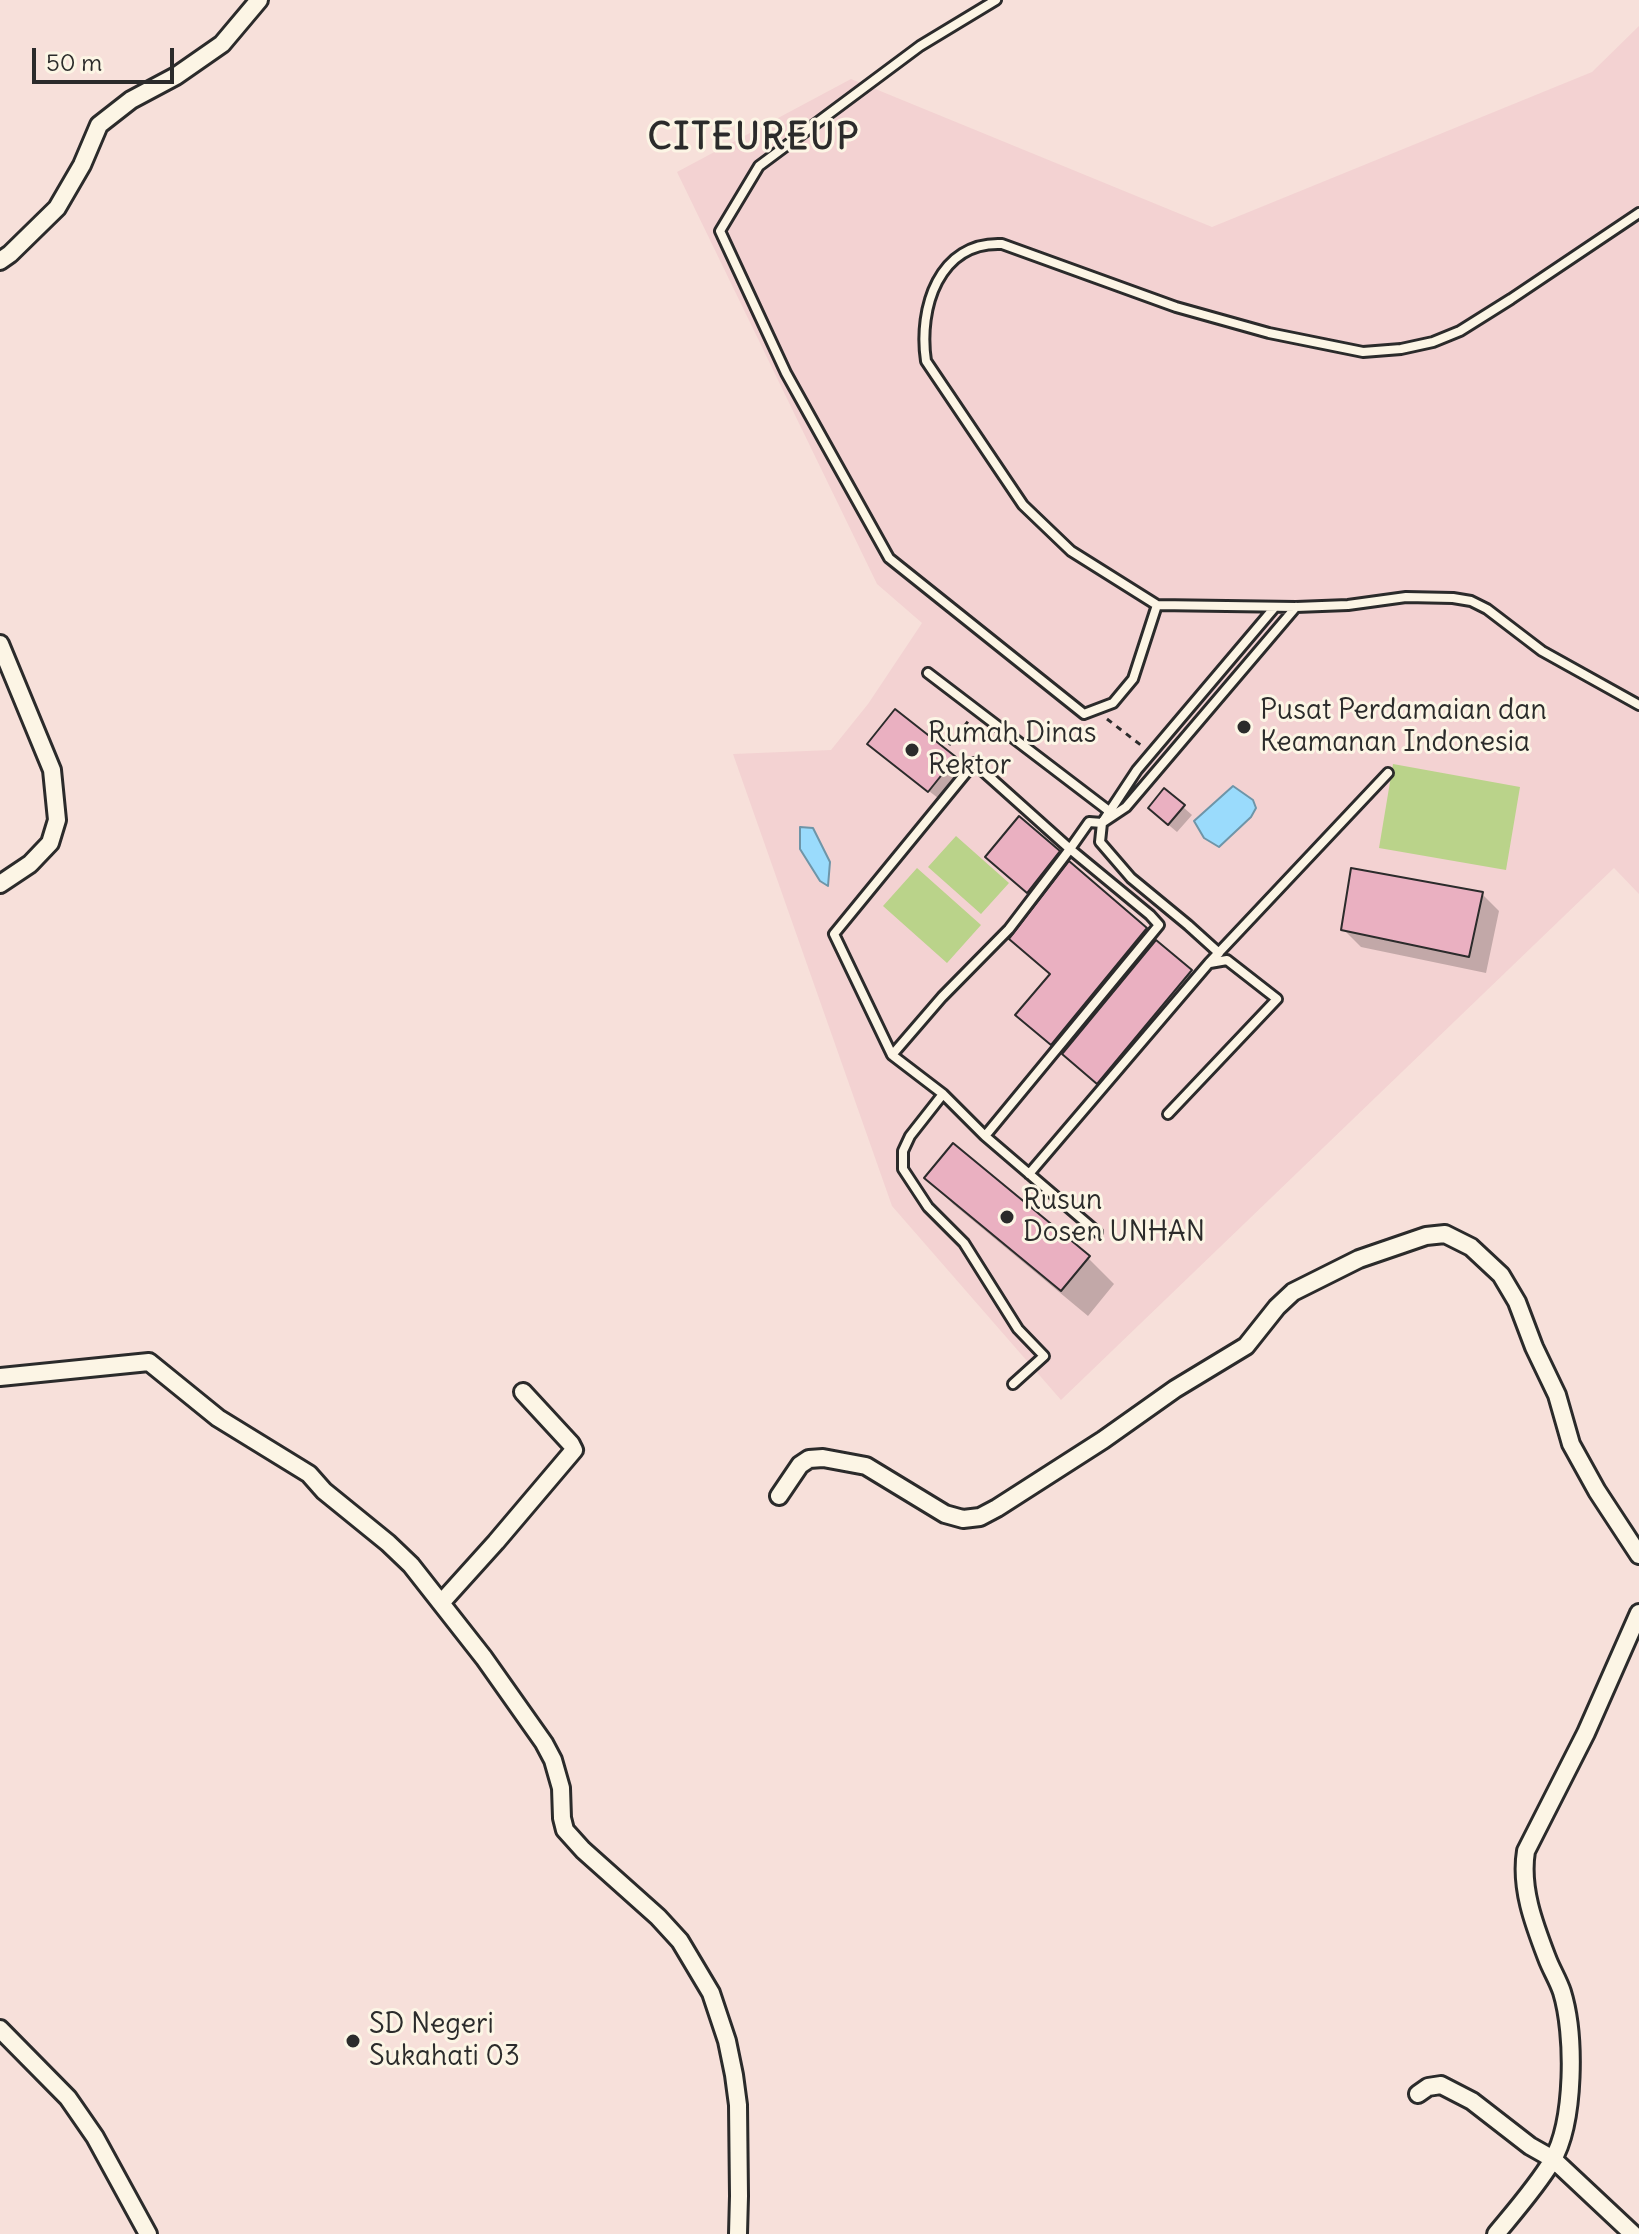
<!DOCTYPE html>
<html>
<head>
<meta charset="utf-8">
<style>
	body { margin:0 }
	#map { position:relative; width:1639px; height:2234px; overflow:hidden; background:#f7e0da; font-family:Delius,sans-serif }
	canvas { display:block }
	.scale { position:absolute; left:32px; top:48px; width:142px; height:36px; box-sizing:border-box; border:4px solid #2b2b2b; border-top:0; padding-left:10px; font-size:24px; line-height:28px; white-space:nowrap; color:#2b2b2b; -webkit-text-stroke:6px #fcf5e5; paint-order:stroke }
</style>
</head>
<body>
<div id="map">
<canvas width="1639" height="2234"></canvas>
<div class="scale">50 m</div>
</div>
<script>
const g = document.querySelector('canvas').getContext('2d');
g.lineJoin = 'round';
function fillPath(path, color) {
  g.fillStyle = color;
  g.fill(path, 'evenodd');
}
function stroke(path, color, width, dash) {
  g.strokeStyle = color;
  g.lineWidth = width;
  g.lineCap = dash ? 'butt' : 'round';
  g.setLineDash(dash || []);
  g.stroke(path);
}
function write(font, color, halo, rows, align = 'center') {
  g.font = font + ' Delius,sans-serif';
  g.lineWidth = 6;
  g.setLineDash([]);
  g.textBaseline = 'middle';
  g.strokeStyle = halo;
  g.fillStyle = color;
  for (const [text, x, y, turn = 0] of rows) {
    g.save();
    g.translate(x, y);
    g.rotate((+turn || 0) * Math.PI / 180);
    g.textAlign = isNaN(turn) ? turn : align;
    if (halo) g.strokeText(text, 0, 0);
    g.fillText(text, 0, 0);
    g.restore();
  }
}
const built = new Path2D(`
	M1639,26V894L1614,868L1061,1400L892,1206L733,754L831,750L868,704L922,623L877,584L677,172L851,79L1212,227L1592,72Z`);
const green = new Path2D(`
	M1393,764L1520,787L1506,870L1379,848Z
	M956,836L1009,883L981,914L928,867Z
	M917,868L981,925L947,963L883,906Z`);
const water = new Path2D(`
	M1233,786L1253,800L1256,808L1251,817L1219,847L1204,838L1194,821Z
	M800,827L813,828L830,862L828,886L820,881L800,849Z`);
const shadow = new Path2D(`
	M878,752L954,758L963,766L938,798Z
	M1183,807L1192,815L1177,832L1158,816Z
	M1059,852L1067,860L1037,900L995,865Z
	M1482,894L1499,911L1486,973L1361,947L1343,929Z
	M1146,929L1154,938L1060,1052L1026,1023Z
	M1156,943L1199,980L1106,1090L1073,1062Z
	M927,1177L1088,1258L1114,1284L1088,1316L953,1204Z`);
const building = new Path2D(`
	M895,709L956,757L928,792L867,744Z
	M1164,788L1185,805L1168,825L1148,808Z
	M1019,816L1060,851L1027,893L985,857Z
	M1069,861L1147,928L1051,1045L1015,1015L1050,974L1009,939Z
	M1351,868L1483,892L1469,957L1341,930Z
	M1156,940L1192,970L1097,1084L1062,1054Z
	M953,1143L1090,1256L1061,1291L924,1178Z`);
const path = new Path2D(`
	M1107,719L1142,746
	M949,745L970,719`);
const lane = new Path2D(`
	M996,0L920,46L759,166L720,231L786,373L889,558L1084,714L1113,703L1133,679L1157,605
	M1639,213L1511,299L1460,331L1433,342L1401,349L1363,352L1269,333L1176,307L1002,244C939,241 918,308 926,361L1023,505L1071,551L1157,605L1296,607L1348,605L1406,597L1453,598L1471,601L1487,609L1542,651L1639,705
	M928,673L1109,811
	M1219,953L1188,925L1131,878L1100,842L1102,823L1137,770L1275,607
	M892,1055L834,934L974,763L1070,849L1009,929L942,997L892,1055L943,1094L985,1136
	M943,1094L910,1136L903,1151V1169L928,1207L964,1243L1018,1329L1044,1356L1013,1384
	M1168,1114L1277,999L1227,960L1210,963
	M1029,1174L1209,963L1388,773
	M1097,1232L985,1136L1159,925L1150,915L1070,849L1089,822L1102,823L1126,807L1296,607`);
const street = new Path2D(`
	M0,261L10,254L57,208L82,165L99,125L131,100L176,76L222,44L259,0
	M0,644L52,770L57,820L50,843L30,864L0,884
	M0,1377L149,1362L218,1418L309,1474L324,1491L388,1543L411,1565L484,1658L544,1743L553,1760L561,1788L562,1818L565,1830L583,1850L658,1917L680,1941L711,1993L727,2041L734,2075L738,2105L739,2196L738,2234
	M779,1496L800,1465L809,1459L823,1458L866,1466L945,1514L963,1519L980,1517L997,1508L1103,1440L1175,1389L1246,1346L1277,1307L1293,1292L1359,1259L1426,1236L1445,1234L1471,1247L1501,1275L1517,1302L1534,1347L1557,1395L1571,1444L1597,1491L1639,1555
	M441,1603L496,1542L574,1450L571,1444L523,1392
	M0,2029L68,2098L95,2137L148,2234
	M1418,2094L1428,2087L1441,2085L1472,2101L1530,2146L1553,2159L1633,2234
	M1496,2234C1515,2211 1537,2186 1552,2161C1575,2122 1575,2034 1562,1992C1558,1980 1551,1969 1547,1958C1534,1924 1520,1888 1526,1851L1586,1733L1639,1613`);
const markers = [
	[1244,727,8,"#2b2b2b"],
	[912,750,8,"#2b2b2b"],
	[1007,1217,8,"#2b2b2b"],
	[353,2041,8,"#2b2b2b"]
];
const poiNames = [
	["Pusat Perdamaian dan",1260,711],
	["Keamanan Indonesia",1260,743],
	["Rumah Dinas",928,734],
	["Rektor",928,766],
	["Rusun",1023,1201],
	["Dosen UNHAN",1023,1233],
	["SD Negeri",369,2025],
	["Sukahati 03",369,2057]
];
const districtNames = [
	["CITEUREUP",754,139]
];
fillPath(built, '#f3d2d2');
fillPath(green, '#bad38a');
fillPath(water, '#9adbfc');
stroke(water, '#6e95a8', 2);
fillPath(shadow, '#0003');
fillPath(building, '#eab0c1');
stroke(building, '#2b2b2b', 2);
stroke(lane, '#2b2b2b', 14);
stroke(street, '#2b2b2b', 22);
stroke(path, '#2b2b2b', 3, [6, 6]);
stroke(lane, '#fcf5e5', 8);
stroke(street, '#fcf5e5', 16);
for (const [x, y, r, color] of markers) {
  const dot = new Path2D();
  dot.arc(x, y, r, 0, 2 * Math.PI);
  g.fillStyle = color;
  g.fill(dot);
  stroke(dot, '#fcf5e5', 3);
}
write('28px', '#2b2b2b', '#fcf5e5', poiNames, 'left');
g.letterSpacing = '2px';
write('bold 36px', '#2b2b2b', '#fcf5e5', districtNames);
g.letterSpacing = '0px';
</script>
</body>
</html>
